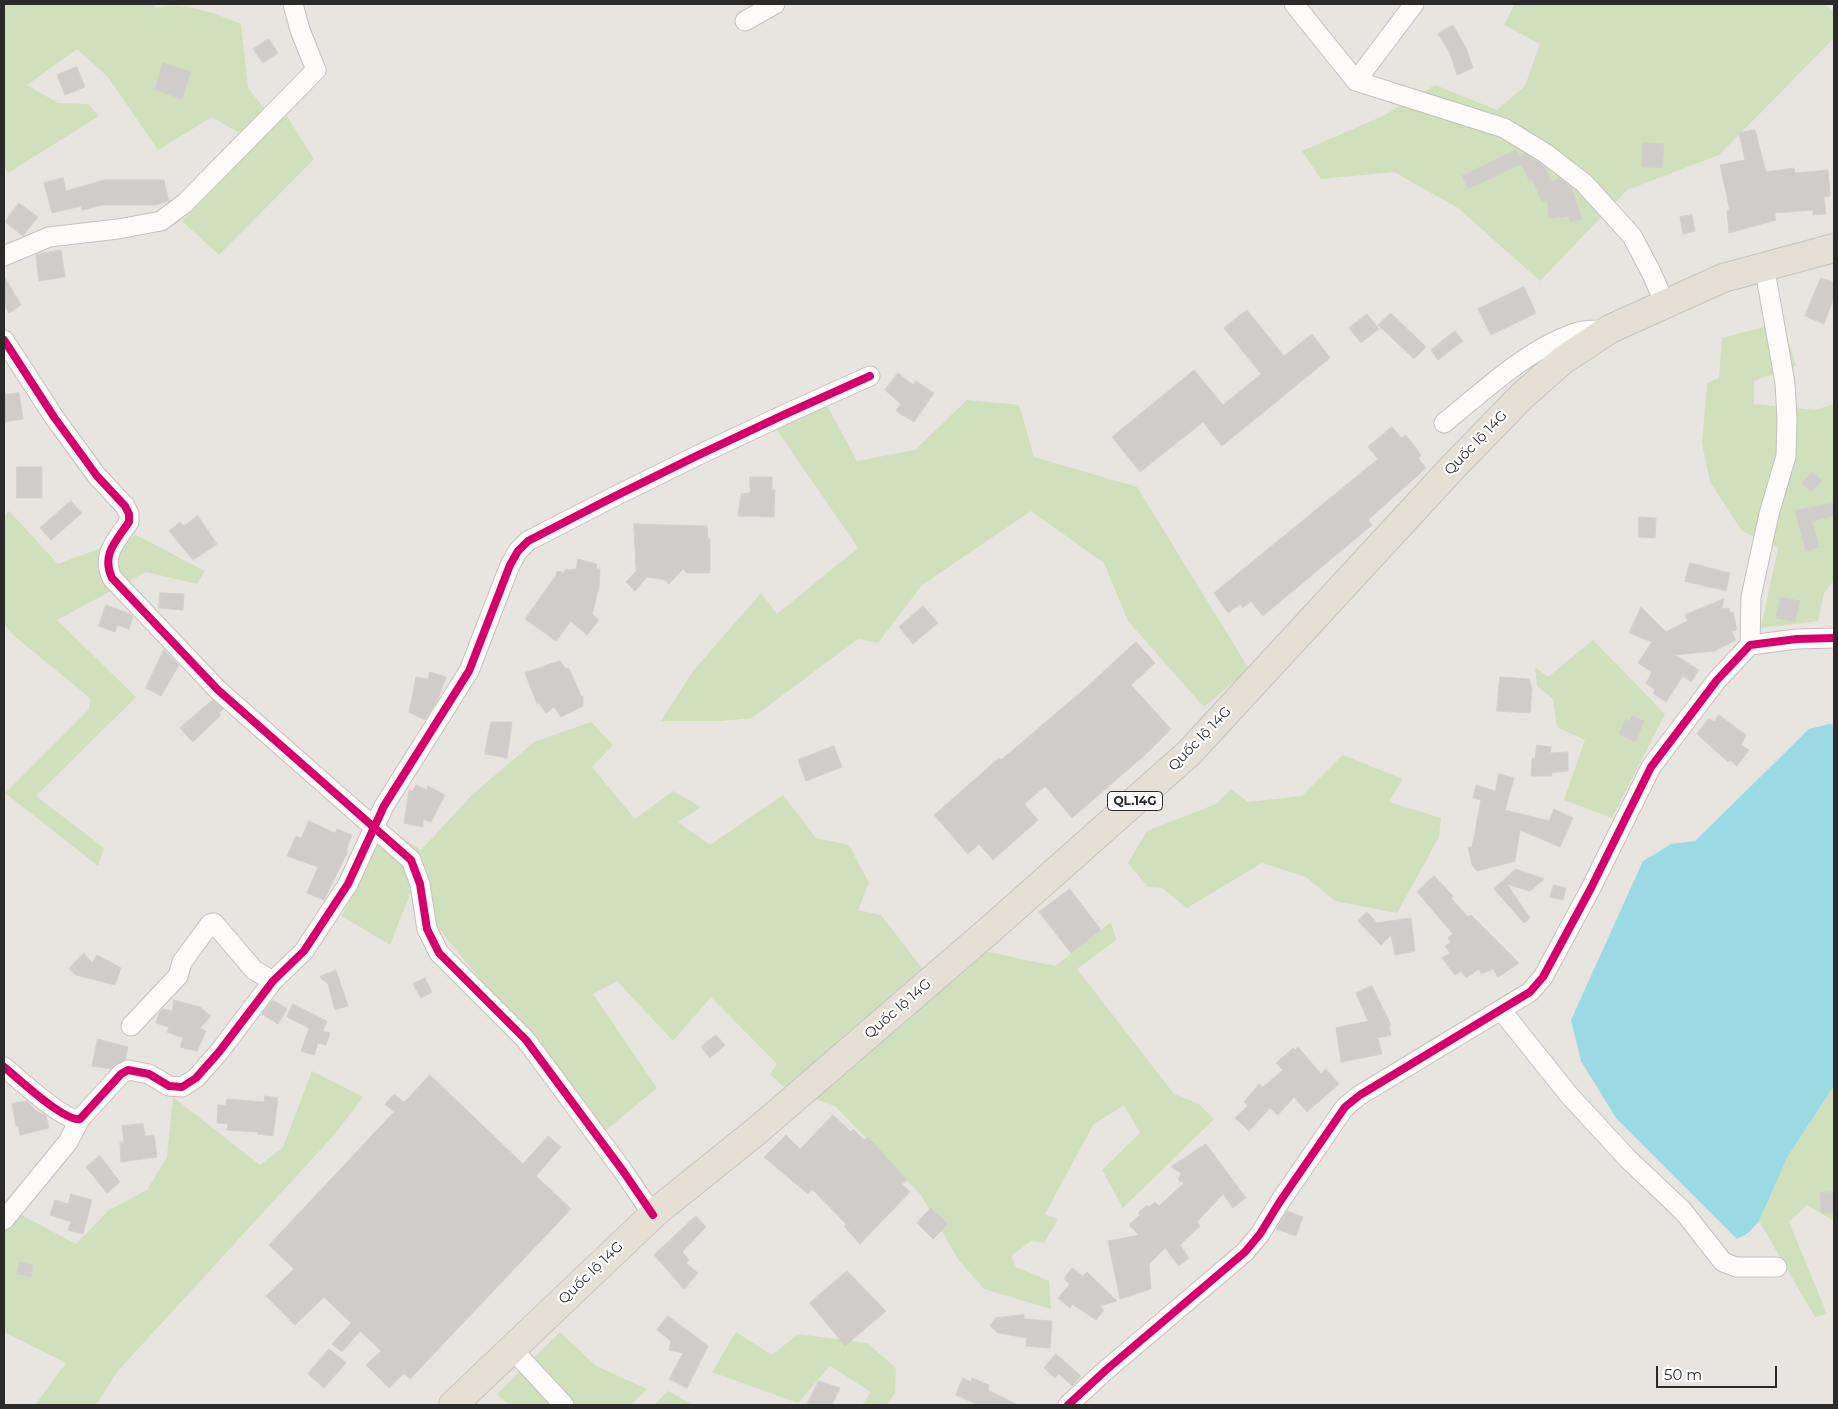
<!DOCTYPE html>
<html>
<head>
<meta charset="utf-8">
<style>
	body { margin:0 }
	#map { position:relative; width:1838px; height:1409px; overflow:hidden; background:#e8e4e0; font-family:Montserrat,sans-serif }
	canvas { display:block }
	.frame { position:absolute; inset:0; border:5px solid #2a2a2a; pointer-events:none }
	.scale { position:absolute; left:1656px; top:1366px; width:121px; height:22px; box-sizing:border-box; border:2px solid #2a2a2a; border-top:0; padding-left:6px; font-size:15px; line-height:18px; white-space:nowrap; color:#2a2a2a; -webkit-text-stroke:4px #fff; paint-order:stroke }
</style>
</head>
<body>
<div id="map">
<canvas width="1838" height="1409"></canvas>
<div class="frame"></div>
<div class="scale">50 m</div>
</div>
<script>
const g = document.querySelector('canvas').getContext('2d');
g.lineJoin = 'round';
function fillPath(path, color) {
  g.fillStyle = color;
  g.fill(path, 'evenodd');
}
function stroke(path, color, width, dash) {
  g.strokeStyle = color;
  g.lineWidth = width;
  g.lineCap = dash ? 'butt' : 'round';
  g.setLineDash(dash || []);
  g.stroke(path);
}
function write(font, color, halo, rows, align = 'center') {
  g.font = font + ' Montserrat,sans-serif';
  g.lineWidth = 4.5;
  g.setLineDash([]);
  g.textBaseline = 'middle';
  g.strokeStyle = halo;
  g.fillStyle = color;
  for (const [text, x, y, turn = 0] of rows) {
    g.save();
    g.translate(x, y);
    g.rotate((+turn || 0) * Math.PI / 180);
    g.textAlign = isNaN(turn) ? turn : align;
    if (halo) g.strokeText(text, 0, 0);
    g.fillText(text, 0, 0);
    g.restore();
  }
}
const green = new Path2D(`
	M4,4H153L157,8C181,0 218,14 241,24L248,88L264,108L239,133L212,117L158,150L108,77L77,49L27,85L58,103L88,104L99,116L8,173L4,166Z
	M1515,4H1825L1834,12V38L1719,155L1627,190L1540,281L1458,208L1394,172L1321,179L1302,151L1383,116L1435,85L1497,110L1525,86L1540,44L1504,25Z
	M286,115L314,159L219,255L182,221Z
	M1783,322L1796,366L1754,381V404L1815,410L1834,404V580L1824,593L1818,621L1761,628L1778,548L1742,531L1710,482L1702,443L1707,383L1719,378L1722,338Z
	M967,400L1019,405L1034,457L1137,487L1249,669L1204,707L1128,621L1104,563L1031,511L922,585L878,643L858,639L752,718L721,721H661L693,671L761,593L777,614L858,548L777,430L826,404L857,461L915,450Z
	M9,511L58,564L136,535L205,571L197,584L146,572L57,620L136,697L36,796L104,848L98,866L5,793L89,709L90,698L13,635L4,624V515Z
	M1593,640L1665,714L1612,818L1564,800L1585,740L1557,727L1553,699L1537,686L1535,667L1548,677Z
	M591,722L613,745L592,767L635,819L673,791L701,807L678,822L710,845L783,795L816,838L849,845L869,883L858,910L881,915L922,968L984,951L1055,966L1111,922L1116,940L1077,969L1174,1094L1199,1104L1214,1119L1123,1208L1102,1170L1140,1133L1124,1105L1093,1125L1045,1214L1058,1219L1044,1243L1031,1241L1011,1256L1016,1267L1049,1281L1051,1309L984,1289L958,1259L921,1195L835,1106L787,1090L770,1074L777,1064L711,997L673,1041L617,981L593,994L657,1088L600,1135L522,1030L410,894L390,945L342,916L386,826L421,850L472,795L534,742Z
	M1343,755L1403,779L1389,802L1441,818L1439,837L1397,913L1335,901L1306,877L1262,863L1187,908L1162,888L1148,887L1128,863L1147,831L1216,804L1231,789L1248,802L1302,796Z
	M312,1071L363,1097L334,1135L117,1372L96,1405H35L66,1363L4,1332V1226L14,1211L76,1244L109,1210L147,1190L167,1157L173,1097L260,1165L283,1147Z
	M1834,1086V1221L1807,1205L1789,1222L1827,1314L1815,1317L1759,1221L1788,1156Z
	M560,1332L596,1366L647,1389L631,1405H509L497,1394Z
	M736,1332L772,1355L798,1334L867,1343L896,1368L895,1393L886,1405H862L871,1392L830,1366L798,1403L712,1372Z
	M668,1391L694,1405H654Z`);
const water = new Path2D(`
	M1829,724L1834,725V1086L1788,1156L1759,1221L1748,1233L1737,1239L1616,1118L1581,1061L1571,1020L1643,861L1671,844L1695,841L1809,729Z`);
const building = new Path2D(`
	M1453,25L1466,48L1473,68L1457,75L1450,53L1438,34Z
	M269,39L278,53L263,63L253,49Z
	M163,63L191,72L182,99L155,90Z
	M77,67L85,87L65,95L57,75Z
	M1755,130L1766,172L1794,168L1795,173L1828,170L1830,196L1824,197L1826,214L1813,215V210L1774,213L1776,220L1729,233L1727,211H1730L1720,165L1745,160L1739,133Z
	M1643,143L1664,144L1662,168L1642,167Z
	M1516,150L1520,157L1525,154L1545,167L1551,182L1559,178L1571,187L1582,219L1570,222L1568,216L1549,219L1547,200L1542,202L1532,179L1529,180L1521,164L1468,189L1462,176Z
	M63,178L66,191L104,180H164L169,201L156,205H103L82,210L81,206L52,213L44,183Z
	M19,203L38,217L23,236L5,222Z
	M1692,215L1695,231L1683,234L1680,217Z
	M61,250L65,277L39,281L36,255Z
	M4,276L21,305L9,313L4,304Z
	M1821,278L1834,282V297L1824,324L1805,316Z
	M1524,287L1536,313L1491,335L1478,309Z
	M1247,310L1284,356L1312,334L1330,358L1222,446L1203,422L1140,472L1112,437L1194,370L1223,405L1261,374L1224,328Z
	M1391,313L1426,347L1414,359L1378,325Z
	M1367,314L1379,329L1361,343L1349,328Z
	M1455,331L1463,341L1438,360L1431,350Z
	M898,373L913,385L916,381L934,393L914,422L896,411L901,404L885,390Z
	M19,393L23,419L4,422V395Z
	M1392,427L1401,438L1406,435L1421,455L1418,458L1426,468L1368,520L1372,525L1263,616L1251,601L1243,608L1240,604L1228,613L1214,593L1378,459L1368,447Z
	M17,467H42V498H17Z
	M1812,472L1822,481L1811,492L1802,483Z
	M750,477H772V490H775L774,517L738,516L741,494L750,493Z
	M71,501L82,513L51,540L40,528Z
	M1834,503V516L1812,521L1819,547L1806,551L1795,511Z
	M198,516L217,544L193,560L169,531L180,522L183,526Z
	M1639,517L1656,518L1655,538L1639,537Z
	M634,524L707,526L708,540L710,539V573H687L683,569L669,584L663,579L647,577L635,591L626,582L636,571Z
	M578,559L597,564L596,569H600L599,587L592,614L599,620L587,635L571,621L556,641L525,619L554,578L555,579L557,571L564,573L565,570L576,569Z
	M1690,563L1730,573L1726,591L1685,581Z
	M160,593L184,594L183,610L159,608Z
	M1781,597L1800,601L1795,622L1776,618Z
	M1724,599L1721,609L1729,608L1730,613L1733,612L1737,630L1731,631L1736,640L1715,651L1675,655L1699,670L1691,682L1683,676L1666,702L1653,693L1655,690L1646,683L1652,672L1638,663L1652,642L1629,633L1641,607L1666,632L1688,621L1685,615Z
	M106,605L130,614L133,617L129,629L117,625L115,632L99,626Z
	M923,606L938,623L913,644L899,627Z
	M1136,642L1155,663L1131,685L1171,729L1146,754L1072,818L1045,786L1024,804L1038,820L993,860L979,844L968,854L934,815L999,758L1001,760L1088,686Z
	M164,650L179,665L161,696L146,688Z
	M560,661L566,669L569,668L581,696H583V706L561,717L554,707L546,713L539,703L537,704L525,673Z
	M430,672L446,677L438,699L425,720L409,712L416,677L428,679Z
	M1500,677L1529,679L1532,689L1530,713L1497,711Z
	M213,700L223,709L219,713L221,715L193,742L180,728Z
	M1719,715L1746,735L1741,745L1749,750L1737,766L1730,760L1728,762L1697,734L1709,718L1714,722Z
	M1632,716L1644,721L1636,742L1619,734L1626,719L1630,721Z
	M491,722H512L507,758L485,754Z
	M1537,745L1551,747L1550,753L1568,752V771L1551,773L1552,776H1531L1532,758H1535Z
	M834,746L842,767L806,781L798,760Z
	M1499,774L1514,778L1505,810L1549,821L1554,809L1573,818L1560,847L1520,830L1515,861L1477,871L1472,865L1468,847H1472L1481,800L1473,798L1476,785L1495,791Z
	M416,785L427,790L428,786L445,795L431,822L423,819V827L404,823L409,790L413,791Z
	M309,821L335,833L337,829L352,835L346,850L348,851L324,900L307,893L318,867L287,856L296,836L301,838Z
	M1516,869L1544,879L1530,891L1507,884L1530,918L1524,923L1494,889Z
	M1434,876L1453,896L1451,898L1468,917L1471,915L1519,963L1498,977L1493,969L1481,974L1479,969L1466,978L1461,971L1455,975L1442,958L1450,953L1445,946L1451,942L1448,938L1453,934L1417,892Z
	M1554,885L1566,888L1563,900L1550,897Z
	M1070,889L1101,930L1071,953L1039,912Z
	M1367,912L1377,923L1411,918L1415,951L1395,955L1391,935L1381,945L1358,921Z
	M84,953L92,963L97,955L121,968L115,985L76,975L69,969Z
	M336,970L348,1006L335,1010L328,984L320,977Z
	M425,978L432,992L421,998L413,984Z
	M1372,986L1391,1025H1389L1391,1035L1378,1038L1382,1054L1341,1062L1336,1028L1368,1021L1356,993Z
	M174,1000L200,1007L211,1016L200,1028L206,1031L197,1051L180,1047L183,1038L167,1032L169,1027L156,1023L159,1013L163,1009L172,1011Z
	M273,1000L287,1009L278,1024L262,1014Z
	M293,1004L327,1021L323,1031L330,1033L326,1045L318,1043L314,1055L301,1051L309,1028L287,1017Z
	M716,1035L725,1045L710,1058L701,1047Z
	M98,1039L128,1047L125,1060L111,1069L92,1066Z
	M1298,1047L1321,1074L1326,1069L1339,1084L1307,1112L1294,1097L1278,1115L1270,1108L1249,1131L1235,1118L1248,1106L1244,1102L1259,1084L1263,1087L1283,1070L1276,1063L1293,1048L1295,1050Z
	M430,1075L523,1164L548,1136L561,1147L536,1176L571,1209L410,1379L404,1373L389,1388L366,1365L381,1351L360,1331L342,1352L332,1344L351,1323L324,1297L295,1325L266,1296L294,1269L269,1245L394,1112L385,1104L394,1094L404,1102Z
	M265,1096L278,1098L273,1136L257,1134L258,1132L227,1130L228,1124L217,1123L218,1105L226,1106L227,1099L264,1102Z
	M27,1101L35,1110L46,1116L49,1128L20,1135L18,1126H16L12,1104Z
	M833,1115L851,1132L853,1129L864,1140L868,1137L907,1180L902,1184L910,1192L860,1244L844,1226L846,1224L812,1189L808,1194L764,1157L786,1135L800,1149Z
	M143,1124L145,1136L154,1135L157,1157L121,1162L120,1142H124L122,1126Z
	M1206,1144L1246,1198L1233,1208L1223,1194L1197,1222L1200,1226L1180,1245L1189,1258L1179,1266L1165,1248L1149,1264L1151,1289L1120,1299L1108,1241L1139,1235L1129,1225L1140,1215L1138,1213L1147,1205L1149,1207L1155,1202L1159,1206L1184,1183L1178,1180L1181,1173L1171,1167Z
	M100,1156L120,1182L107,1193L86,1167Z
	M1834,1192V1213H1821L1820,1193Z
	M71,1194L92,1200L83,1234L68,1230L71,1222L50,1215L55,1200L68,1204Z
	M931,1208L948,1224L933,1239L917,1223Z
	M1287,1211L1303,1217L1296,1236L1276,1229Z
	M696,1216L706,1227L682,1252L689,1260L686,1263L698,1273L684,1289L654,1255Z
	M20,1262L33,1265L31,1277L17,1274Z
	M1072,1268L1083,1276L1087,1272L1117,1301L1099,1306L1104,1310L1096,1320L1072,1304L1070,1308L1058,1298L1070,1284L1064,1279Z
	M847,1271L886,1311L845,1346L810,1303Z
	M1024,1315V1319L1052,1321L1050,1348L1026,1346L1027,1338L998,1333L990,1326L996,1318Z
	M668,1316L708,1346L687,1388L669,1379L683,1353L669,1350L671,1341L657,1330Z
	M329,1349L346,1363L324,1388L308,1374Z
	M1056,1354L1081,1376L1072,1386L1059,1374L1055,1378L1044,1368Z
	M963,1378L971,1382L972,1378L989,1385L988,1390L1018,1405H978L956,1395Z
	M819,1381L840,1388L832,1405H807Z`);
const street = new Path2D(`
	M1294,4L1356,81L1504,128L1545,153L1584,183L1632,236L1652,274L1665,304
	M745,21L775,4
	M1356,81L1414,4
	M4,256L49,237L118,229L161,221L185,203L316,70L300,30L293,4
	M4,340L54,417L97,476L125,506L129,514V522C116,541 101,555 112,578L218,690L411,860L420,884L427,929L439,953L526,1040L623,1171L653,1215
	M1444,423C1485,390 1526,350 1575,333C1585,329 1597,330 1606,330
	M1750,645L1751,597L1769,514L1786,456L1787,418L1785,383L1764,265
	M1501,1010L1569,1095L1628,1159L1683,1211L1723,1262L1736,1267H1777
	M131,1026L178,976L182,962L210,924L214,923L254,970L273,981
	M4,1067C18,1078 64,1122 80,1119L121,1074L128,1070L149,1074L169,1086L182,1087L196,1078L219,1052L273,981L304,951L348,884L384,806L469,671L510,565L518,551L528,541C640,482 754,427 870,376
	M4,1220L68,1142L80,1119
	M512,1349L564,1405
	M1068,1405L1106,1370L1245,1252L1260,1234L1279,1203L1345,1107L1360,1095L1530,992L1543,977L1591,888L1651,767L1717,680L1750,645L1797,639L1834,638`);
const primary = new Path2D(`
	M453,1405L657,1211L759,1129L993,927L1189,753L1453,467L1522,396L1563,360L1610,329L1723,278L1834,248`);
const cycleway = new Path2D(`
	M4,340L54,417L97,476L125,506L129,514V522C116,541 101,555 112,578L218,690L411,860L420,884L427,929L439,953L526,1040L623,1171L653,1215
	M4,1067C18,1078 64,1122 80,1119L121,1074L128,1070L149,1074L169,1086L182,1087L196,1078L219,1052L273,981L304,951L348,884L384,806L469,671L510,565L518,551L528,541C640,482 754,427 870,376
	M1068,1405L1106,1370L1245,1252L1260,1234L1279,1203L1345,1107L1360,1095L1530,992L1543,977L1591,888L1651,767L1717,680L1750,645L1797,639L1834,638`);
const shields = [
	[1135,801,55]
];
const shieldNames = [
	["QL.14G",1135,801]
];
const streetNames = [
	["Quốc lộ 14G",1476,443,-46],
	["Quốc lộ 14G",1200,739,-46],
	["Quốc lộ 14G",898,1009,-41],
	["Quốc lộ 14G",591,1273,-44]
];
fillPath(green, '#d0e0bc');
fillPath(water, '#9bdae2');
fillPath(building, '#cfccca');
stroke(building, '#d3d0cc', 1);
stroke(street, '#c2c1c1', 21);
stroke(primary, '#c4c3c1', 30);
stroke(street, '#fcfbfa', 19);
stroke(primary, '#e5dfd5', 28);
stroke(cycleway, '#d6006c', 8);
for (const [x, y, w] of shields) {
  const box = new Path2D();
  box.roundRect(x - w / 2, y - 9.5, w, 19, 4);
  g.fillStyle = '#fff';
  g.fill(box);
  stroke(box, '#2a2a2a', 1);
}
write('bold 12px', '#2a2a2a', null, shieldNames);
write('14px', '#2a2a2a', '#fff', streetNames);
</script>
</body>
</html>
